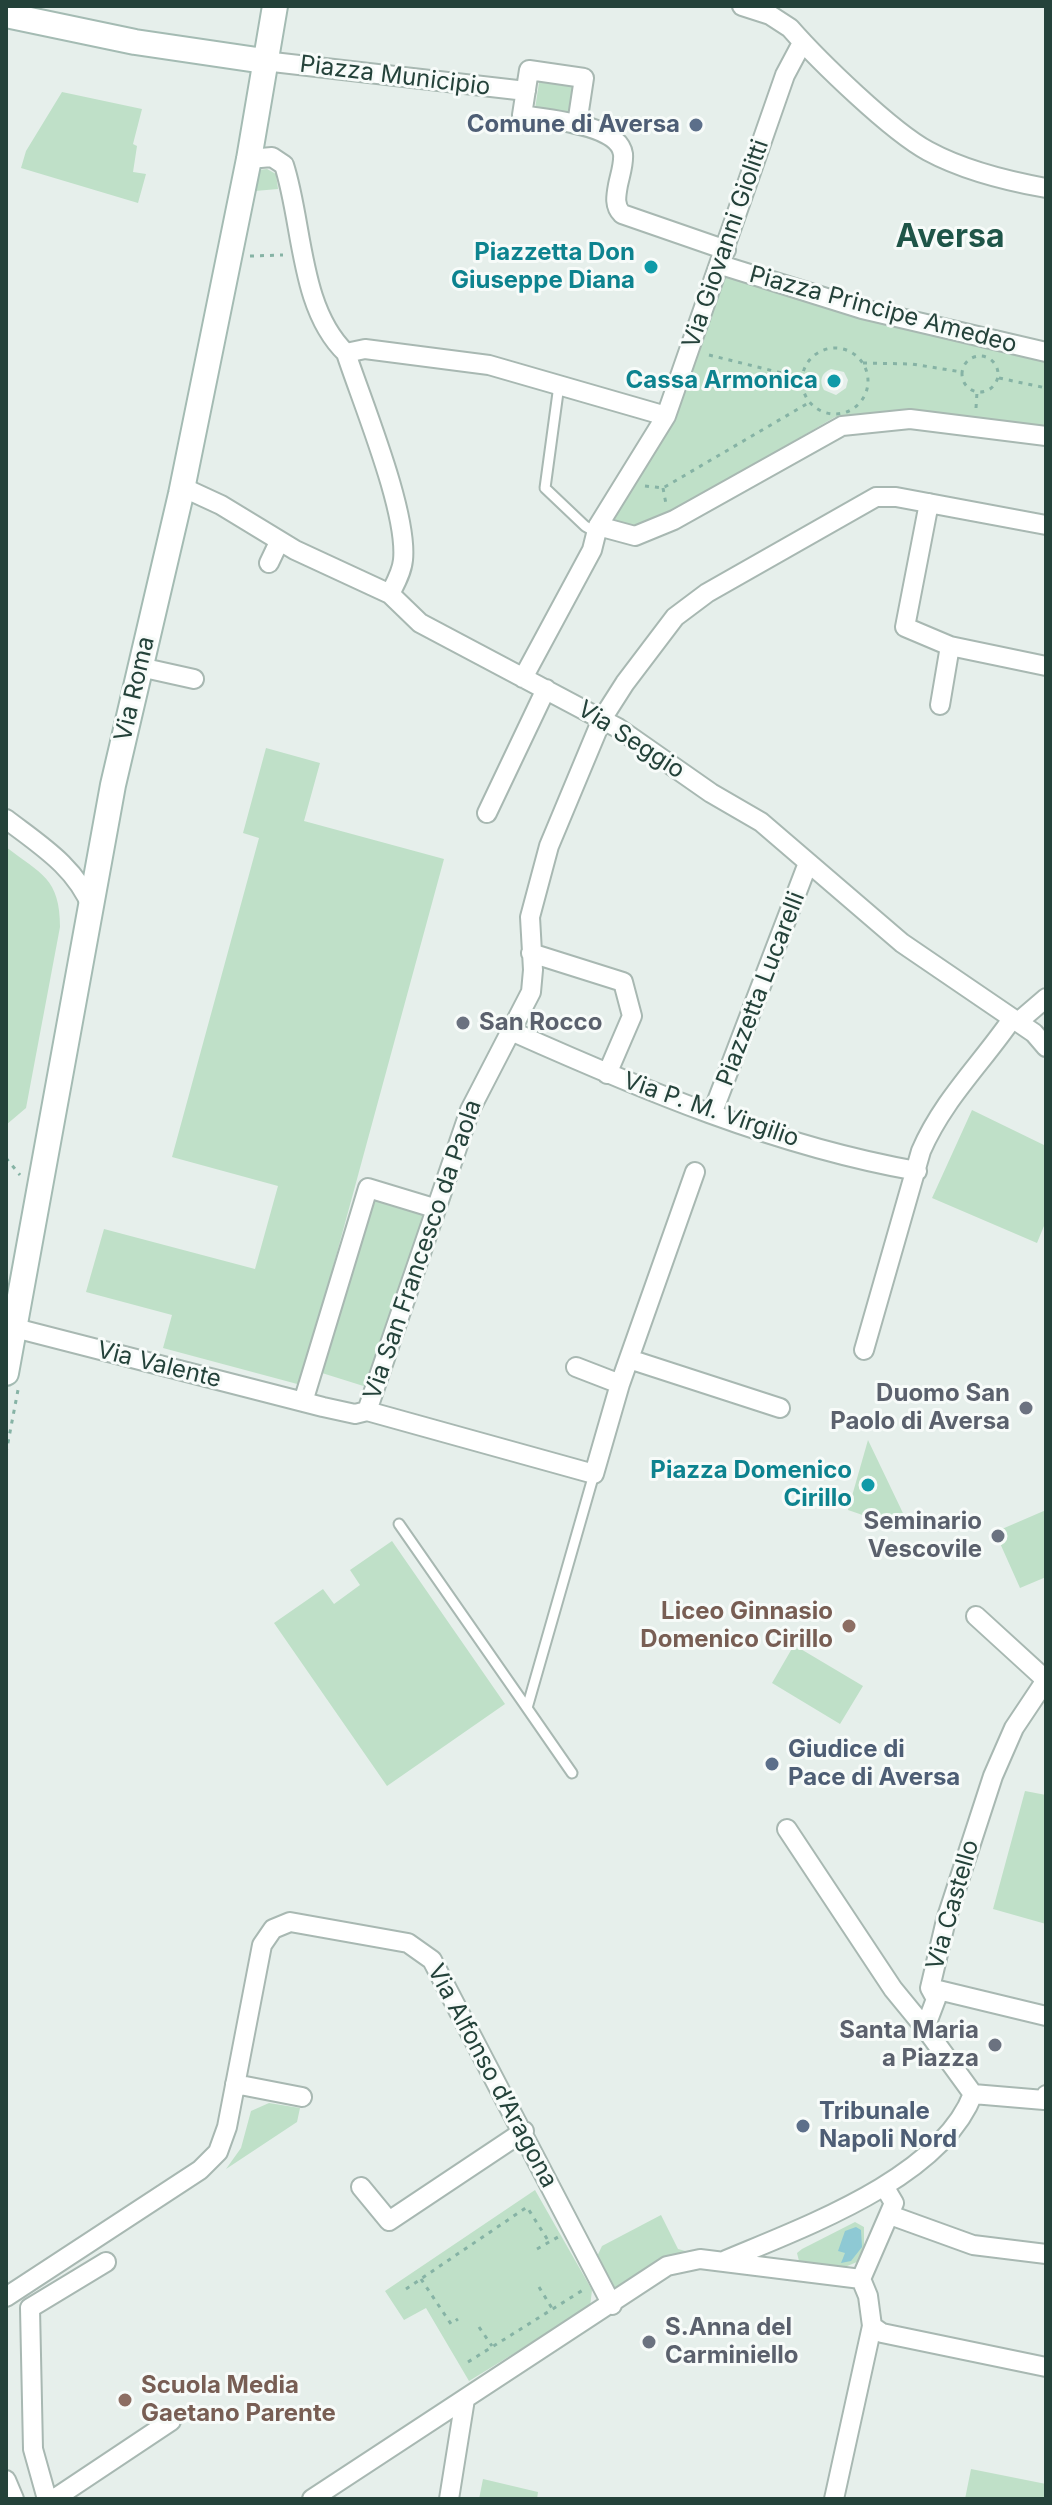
<!DOCTYPE html>
<html>
<head>
<meta charset="utf-8">
<style>
	body { margin:0 }
	#map { position:relative; width:1052px; height:2505px; overflow:hidden; background:#e6efeb; font-family:Inter,sans-serif }
	canvas { display:block }
	.frame { position:absolute; inset:0; border:8px solid #24423a; pointer-events:none }
</style>
</head>
<body>
<div id="map">
<canvas width="1052" height="2505"></canvas>
<div class="frame"></div>
</div>
<script>
const g = document.querySelector('canvas').getContext('2d');
g.lineJoin = 'round';
function fillPath(path, color) {
  g.fillStyle = color;
  g.fill(path, 'evenodd');
}
function stroke(path, color, width, dash) {
  g.strokeStyle = color;
  g.lineWidth = width;
  g.lineCap = dash ? 'butt' : 'round';
  g.setLineDash(dash || []);
  g.stroke(path);
}
function write(font, color, halo, rows, align = 'center') {
  g.font = font + ' Inter,sans-serif';
  g.lineWidth = 6;
  g.setLineDash([]);
  g.textBaseline = 'middle';
  g.strokeStyle = halo;
  g.fillStyle = color;
  for (const [text, x, y, turn = 0] of rows) {
    g.save();
    g.translate(x, y);
    g.rotate((+turn || 0) * Math.PI / 180);
    g.textAlign = isNaN(turn) ? turn : align;
    if (halo) g.strokeText(text, 0, 0);
    g.fillText(text, 0, 0);
    g.restore();
  }
}
const green = new Path2D(`
	M540,76L575,81L570,114L535,109Z
	M62,92L142,109L133,144L137,146L133,172L146,174L138,203L21,168L26,151Z
	M267,169L276,174L278,189L255,191L259,170Z
	M722,269L1046,355V429L890,414L835,417L657,521L629,528L610,520ZM831,369L844,372L848,380L846,388L836,395L824,390C819,381 821,373 831,369Z
	M266,748L320,763L304,821L444,859L301,1385L163,1348L172,1315L86,1292L104,1229L255,1269L278,1186L172,1157L259,838L243,833Z
	M6,847C41,874 60,878 60,927L26,1108L6,1125Z
	M972,1110L1046,1146V1221L1037,1243L932,1198Z
	M375,1198L426,1214L373,1389L322,1373Z
	M868,1440L912,1532L848,1510Z
	M1046,1510V1577L1020,1588L995,1532Z
	M392,1541L505,1704L387,1786L274,1623L323,1589L334,1604L360,1585L350,1570Z
	M794,1645L863,1686L840,1724L772,1683Z
	M1025,1791L1046,1795V1924L993,1909Z
	M269,2103L300,2108L297,2122L226,2169L241,2148L251,2111Z
	M535,2190L592,2290L590,2307L469,2381L426,2308L404,2320L385,2291Z
	M661,2215L678,2249L693,2253L618,2297L594,2263L602,2246Z
	M855,2222L864,2227V2249L857,2262L840,2269L799,2261L797,2253L802,2249Z
	M971,2469L1046,2484V2499H965Z
	M483,2479L538,2492L537,2499H479Z`);
const water = new Path2D(`
	M856,2227L861,2230L862,2247L851,2261L841,2263L845,2253L838,2251L845,2231Z`);
const path = new Path2D(`
	M250,256L283,255
	M802 381a33 33 0 1 1 66 0a33 33 0 1 1-66 0Z
	M709,355L802,378
	M962 374a18 18 0 1 1 36 0a18 18 0 1 1-36 0Z
	M863,363L912,364L962,372
	M999,378L1046,388
	M976,408L977,392
	M645,486L663,488L810,402
	M663,488L666,504
	M6,1158L20,1175
	M6,1453L18,1390
	M537,2249L558,2237
	M421,2279L451,2324L458,2319
	M539,2287L553,2310
	M406,2289L527,2207L549,2242
	M479,2327L492,2346
	M468,2362L583,2290`);
const lane = new Path2D(`
	M559,385L545,488L585,526L592,530L596,528
	M399,1524L527,1708
	M572,1773L527,1708L594,1474`);
const street = new Path2D(`
	M742,6L770,15L790,28C819,61 891,131 928,151C963,170 1007,181 1046,188
	M264,61L526,91
	M577,124L584,78L529,70L522,115C546,119 619,124 623,154C624,164 620,175 618,185C616,196 614,206 622,214L726,250
	M249,159L272,157L284,165C303,223 299,308 346,353
	M721,265L862,309L1046,352
	M182,487L221,505L295,550L390,594L420,623L618,728L711,793L761,822L902,943L1034,1033L1046,1047
	M929,503L905,627L950,646L1046,666
	M598,526L635,536L674,520L842,426L910,419L1046,436
	M269,563L279,542
	M390,594C395,584 402,572 403,560C408,512 362,402 346,353L365,349L489,365L666,416
	M140,667L194,679
	M523,678L592,550L598,526L666,416L785,75L802,43
	M940,705L950,646
	M487,813L546,689
	M6,819C40,845 76,867 92,908
	M531,953L623,982L632,1016L607,1074
	M1018,1022L1046,998
	M511,1031C641,1089 775,1146 917,1171
	M712,1114L808,863
	M15,1328L323,1407L355,1414L367,1411L470,1110L531,992L533,970L530,917L549,846L602,719L625,683L675,617L707,593L876,497H896L1046,525
	M864,1350L921,1151C943,1100 981,1064 1012,1019
	M629,1359L780,1408
	M620,1384L695,1172
	M303,1402L368,1188L434,1208
	M367,1411L594,1474L620,1384L576,1367
	M976,1616L1046,1680
	M787,1829L893,1989L925,2028
	M930,1988L1046,2016
	M235,2084L302,2097
	M973,2094L925,2028L936,1999L930,1988L946,1920L993,1776L1014,1728L1046,1680
	M973,2094L1044,2100L1046,2095
	M361,2187L389,2221L524,2131
	M890,2215L973,2245L1046,2254
	M726,2260C804,2227 941,2178 973,2094
	M861,2279L868,2296L872,2326L882,2333L1046,2367
	M861,2279L894,2203L884,2186
	M6,2297L200,2170L218,2152L227,2127L262,1945L273,1929L290,1922L408,1943L432,1960L612,2305
	M6,2480L14,2499
	M47,2499L33,2449L30,2308L106,2262
	M54,2499L171,2421
	M312,2499L667,2266L700,2259L861,2279
	M449,2499L465,2399
	M834,2499L872,2326`);
const secondary = new Path2D(`
	M6,15L135,42L264,61
	M6,1373L113,785L181,494L249,159L275,6`);
const markers = [
	[696,125,8,"#5c6f8a"],
	[651,267,8,"#0f9aa8"],
	[834,381,8,"#0f9aa8"],
	[463,1023,8,"#6b7280"],
	[1026,1408,8,"#6b7280"],
	[868,1485,8,"#0f9aa8"],
	[998,1536,8,"#6b7280"],
	[849,1626,8,"#8d6e63"],
	[772,1764,8,"#5c6f8a"],
	[995,2045,8,"#6b7280"],
	[803,2126,8,"#5c6f8a"],
	[649,2342,8,"#6b7280"],
	[125,2400,8,"#8d6e63"]
];
const streetNames = [
	["Piazza Municipio",395,76,7],
	["Via Giovanni Giolitti",726,244,-71],
	["Piazza Principe Amedeo",883,310,15],
	["Via Roma",135,689,-77],
	["Via Seggio",631,740,33],
	["Piazzetta Lucarelli",761,989,-69],
	["Via P. M. Virgilio",711,1110,19],
	["Via San Francesco da Paola",423,1250,-71],
	["Via Valente",159,1365,14],
	["Via Castello",953,1905,-74],
	["Via Alfonso d’Aragona",492,2076,62]
];
const serviceNames = [
	["Comune di Aversa",680,125,"right"],
	["Giudice di",788,1750],
	["Pace di Aversa",788,1778],
	["Tribunale",819,2112],
	["Napoli Nord",819,2140]
];
const cultureNames = [
	["Piazzetta Don",635,253],
	["Giuseppe Diana",635,281],
	["Cassa Armonica",818,381],
	["Piazza Domenico",852,1471],
	["Cirillo",852,1499]
];
const worshipNames = [
	["San Rocco",479,1023,"left"],
	["Duomo San",1010,1394],
	["Paolo di Aversa",1010,1422],
	["Seminario",982,1522],
	["Vescovile",982,1550],
	["Santa Maria",979,2031],
	["a Piazza",979,2059],
	["S.Anna del",665,2328,"left"],
	["Carminiello",665,2356,"left"]
];
const educationNames = [
	["Liceo Ginnasio",833,1612],
	["Domenico Cirillo",833,1640],
	["Scuola Media",141,2386,"left"],
	["Gaetano Parente",141,2414,"left"]
];
const districtNames = [
	["Aversa",950,237]
];
fillPath(green, '#bfe0c8');
fillPath(water, '#8ec9d4');
stroke(lane, '#a8b8b2', 13);
stroke(street, '#a8b8b2', 22);
stroke(secondary, '#a4bbb3', 28);
stroke(path, '#86b3a5', 3, [4, 6]);
stroke(lane, '#fff', 9);
stroke(street, '#fff', 18);
stroke(secondary, '#fff', 24);
for (const [x, y, r, color] of markers) {
  const dot = new Path2D();
  dot.arc(x, y, r, 0, 2 * Math.PI);
  g.fillStyle = color;
  g.fill(dot);
  stroke(dot, '#f7fbf9', 3);
}
write('24px', '#24423a', '#f7fbf9', streetNames);
write('bold 24px', '#4e5e75', '#f7fbf9', serviceNames, 'left');
write('bold 24px', '#0d838f', '#f7fbf9', cultureNames, 'right');
write('bold 24px', '#5b616d', '#f7fbf9', worshipNames, 'right');
write('bold 24px', '#785e54', '#f7fbf9', educationNames, 'right');
write('bold 32px', '#1f5548', '#f7fbf9', districtNames);
</script>
</body>
</html>
